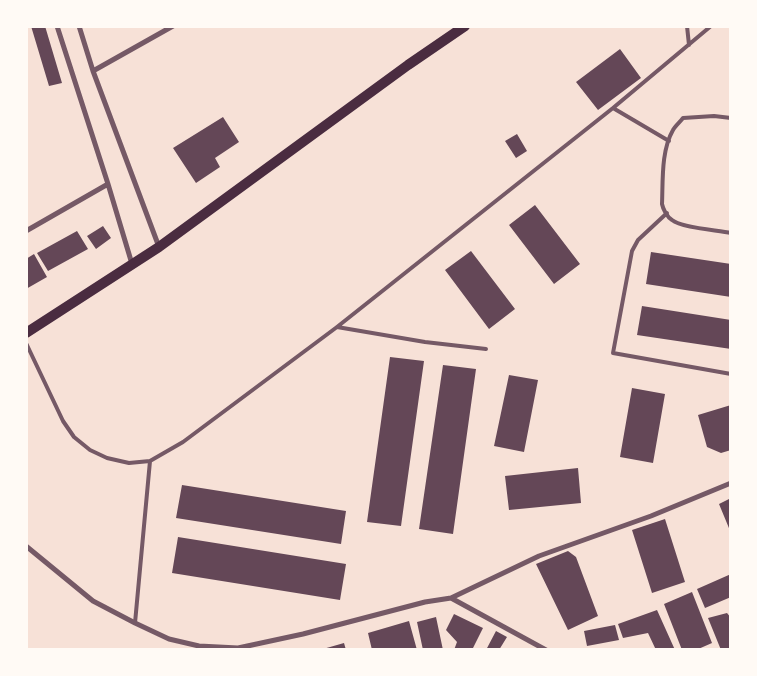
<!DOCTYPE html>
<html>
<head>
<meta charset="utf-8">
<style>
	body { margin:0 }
	#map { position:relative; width:757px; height:676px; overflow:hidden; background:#f7e1d7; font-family:Roboto,sans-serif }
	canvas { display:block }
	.frame { position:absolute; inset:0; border:28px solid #fffaf5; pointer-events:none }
</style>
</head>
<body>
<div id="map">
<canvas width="757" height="676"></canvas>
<div class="frame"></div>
</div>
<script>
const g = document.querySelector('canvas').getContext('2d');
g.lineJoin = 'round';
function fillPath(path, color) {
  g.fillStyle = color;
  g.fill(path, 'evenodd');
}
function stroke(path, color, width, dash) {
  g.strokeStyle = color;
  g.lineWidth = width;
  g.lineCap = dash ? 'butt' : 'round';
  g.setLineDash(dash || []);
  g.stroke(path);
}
const building = new Path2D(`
	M31,26H45L62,83L49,86Z
	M620,49L641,78L598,110L576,82Z
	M223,117L239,142L215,158L220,167L196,183L173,148Z
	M517,134L527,151L516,158L505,141Z
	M535,205L580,264L554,284L509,225Z
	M103,226L111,238L96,249L87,236Z
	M77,231L88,249L48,271L37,253Z
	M471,251L515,309L489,329L445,270Z
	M651,252L731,264V297L646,284Z
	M34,254L47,277L26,289V259Z
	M642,306L731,320V349L637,335Z
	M390,357L424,361L401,526L367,522Z
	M443,365L476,369L453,534L419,529Z
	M509,375L538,380L524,452L494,446Z
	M632,388L665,394L653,463L620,457Z
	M731,405V450L721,453L707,447L698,415Z
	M578,468L581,503L509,510L505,476Z
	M182,485L346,511L341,544L176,518Z
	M731,498V533L719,504Z
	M665,519L685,582L652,593L632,530Z
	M178,537L346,564L340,600L172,573Z
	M568,551L576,557L598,616L568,630L536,564Z
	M731,574V597L705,608L697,589Z
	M692,592L712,643L696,650H682L664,604Z
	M657,610L675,650H656L648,633L623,638L618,624Z
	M727,613L731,618V650H721L708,618Z
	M454,614L483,628L472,650H454L457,642L446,630Z
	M436,617L443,650H423L417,622Z
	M409,621L417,650H372L368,633Z
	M615,625L619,640L587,646L584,631Z
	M496,631L507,637L499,650H486Z
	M344,643L346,650H323V649Z`);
const service = new Path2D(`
	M687,26L689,45
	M613,108L669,141
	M731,118L714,116L683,118C680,122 675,126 673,130C661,151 663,180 662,204C663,209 667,217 672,220C682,228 717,230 731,233
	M667,213L638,240L632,251L613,353L731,374
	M337,327L425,342L486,349
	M26,343L63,421L74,437L90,450L107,458L129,463L150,461L183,442L337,327L613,108L711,26
	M135,623L150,461`);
const minor = new Path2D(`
	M57,26L108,184L132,264
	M79,26L93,71L159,247
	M93,71L173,26
	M26,231L108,184
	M26,546L93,601L135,623L169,639L199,646L238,648L303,634L425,602L451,598L546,650
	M451,598L539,556L651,516L731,483`);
const secondary = new Path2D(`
	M26,333L159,247L408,65L465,26`);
fillPath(building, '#644757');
stroke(service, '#755966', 4);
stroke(minor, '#755966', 5);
stroke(secondary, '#4a2c40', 10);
</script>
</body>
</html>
